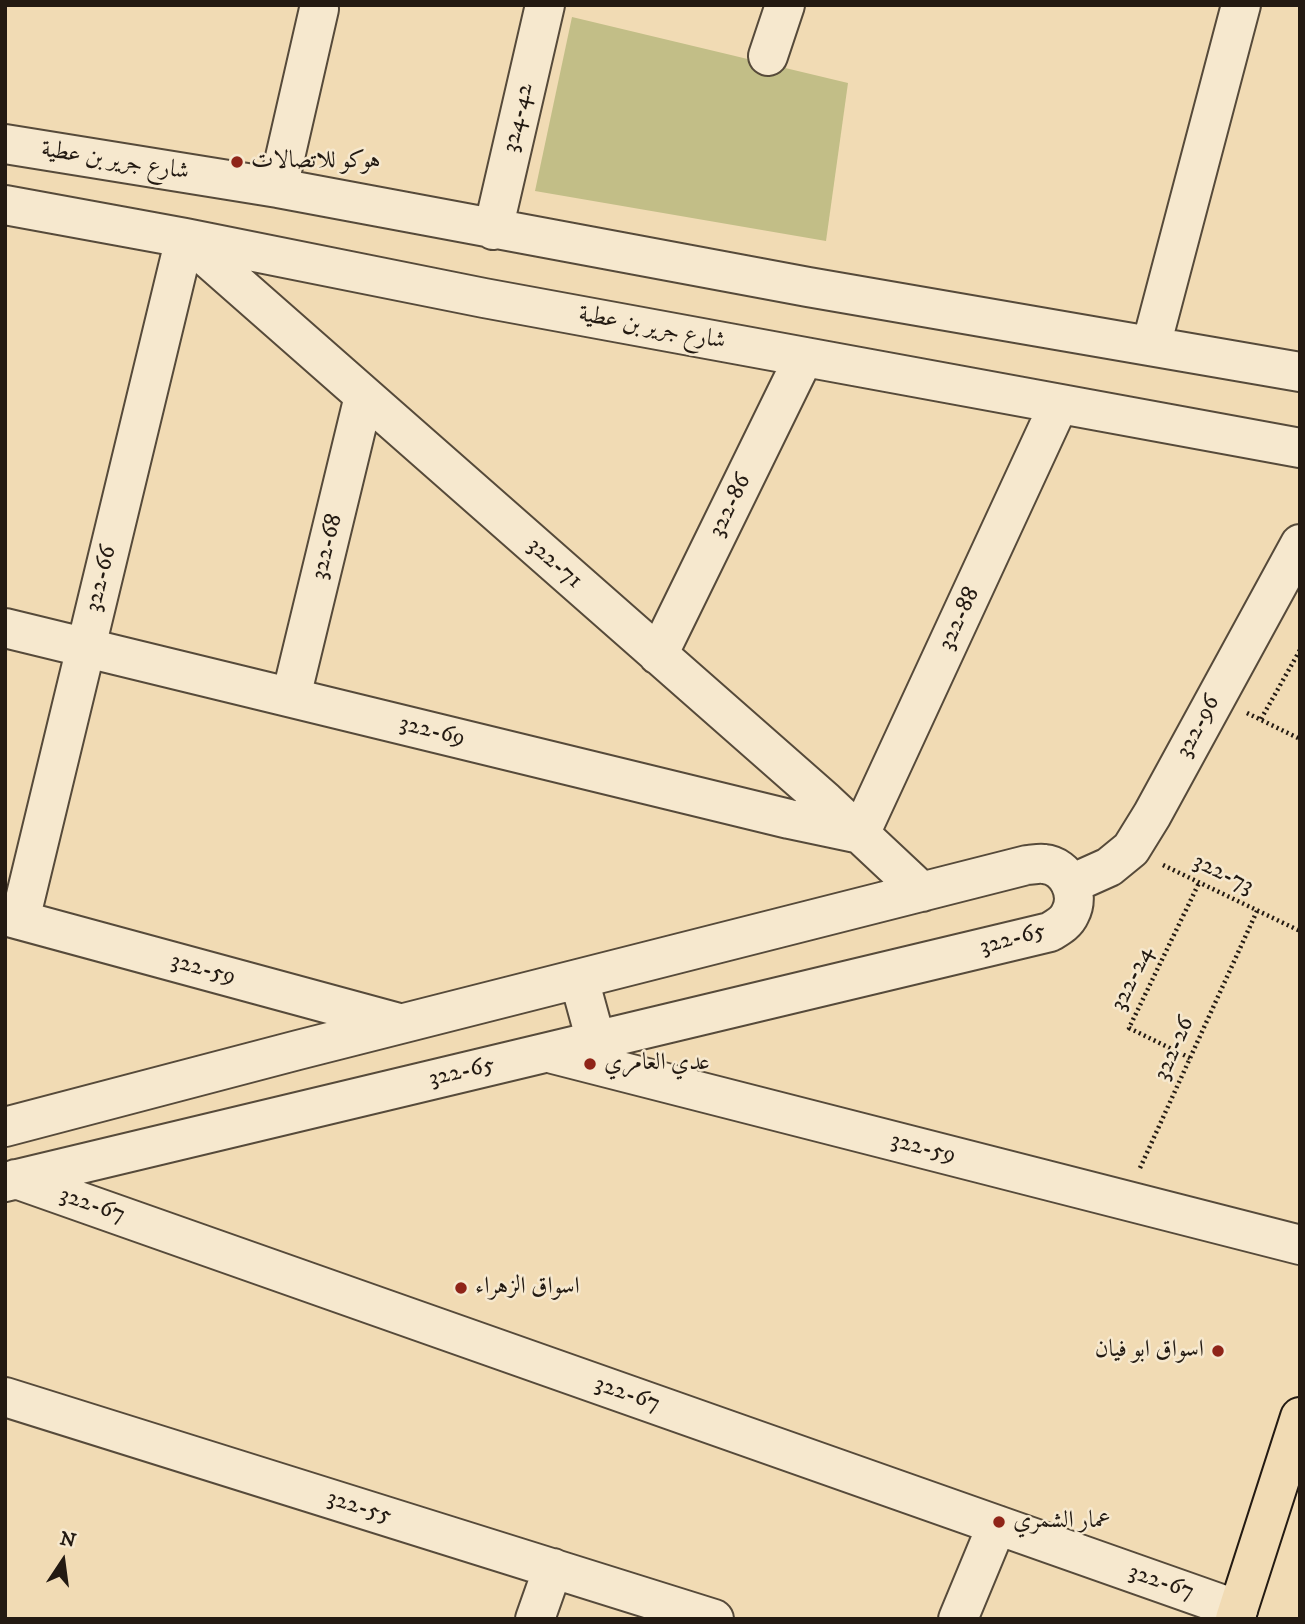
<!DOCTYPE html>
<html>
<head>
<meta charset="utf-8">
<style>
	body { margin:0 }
	#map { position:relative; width:1305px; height:1624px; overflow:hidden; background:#f1dbb4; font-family:"IM FELL DW Pica",serif }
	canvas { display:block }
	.frame { position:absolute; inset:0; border:7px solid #231a12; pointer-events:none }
	.north { position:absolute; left:28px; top:1526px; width:70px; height:70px; -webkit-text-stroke:5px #f6e8ce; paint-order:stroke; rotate:13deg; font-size:19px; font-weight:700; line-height:28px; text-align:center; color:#231a12 }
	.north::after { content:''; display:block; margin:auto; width:24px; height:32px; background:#231a12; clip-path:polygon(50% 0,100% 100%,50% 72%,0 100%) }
</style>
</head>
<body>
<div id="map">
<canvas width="1305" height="1624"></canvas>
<div class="frame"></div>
<div class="north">N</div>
</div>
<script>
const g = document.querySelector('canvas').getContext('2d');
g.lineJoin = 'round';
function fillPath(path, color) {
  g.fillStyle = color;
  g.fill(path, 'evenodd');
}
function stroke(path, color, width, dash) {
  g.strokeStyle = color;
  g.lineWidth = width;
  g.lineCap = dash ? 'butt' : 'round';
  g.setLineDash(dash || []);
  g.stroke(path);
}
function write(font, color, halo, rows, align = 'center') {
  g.font = font + ' "IM FELL DW Pica",Amiri,serif';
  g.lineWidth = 5;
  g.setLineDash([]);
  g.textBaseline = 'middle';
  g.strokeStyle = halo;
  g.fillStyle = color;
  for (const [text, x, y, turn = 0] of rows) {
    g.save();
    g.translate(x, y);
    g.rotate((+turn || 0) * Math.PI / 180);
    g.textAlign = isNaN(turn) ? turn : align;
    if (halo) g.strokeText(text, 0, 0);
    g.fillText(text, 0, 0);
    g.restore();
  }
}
const green = new Path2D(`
	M572,17L848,83L826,241L535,191Z`);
const path = new Path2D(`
	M1247,713L1300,739
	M1261,719L1300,650
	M1163,865L1300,931
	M1190,1058L1129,1028L1199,883
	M1140,1168L1257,911`);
const minor = new Path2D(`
	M768,56L785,5
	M5,144L278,188L808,287L1300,372
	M278,188L319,9
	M5,205L185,238L484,298L1300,448
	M493,230L545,5
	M1151,346L1241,5
	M5,628L789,819L860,834L1059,404
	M658,655L804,357
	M291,697L364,396
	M1071,884L1109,867L1131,849L1152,815L1300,544
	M5,916L399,1023
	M20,920L185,238L825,801L922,892
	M579,979L596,1041
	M553,1054L1300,1245
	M5,1127L298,1050L1027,865C1032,865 1039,863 1044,864C1067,866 1081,894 1070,914C1066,923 1058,927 1050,932L5,1182
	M16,1179L1238,1610
	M5,1397L714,1619
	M535,1619L553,1568
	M958,1619L997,1525`);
const major = new Path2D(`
	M1235,1619L1300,1417`);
const markers = [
	[237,162,7,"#8f2418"],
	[590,1064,7,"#8f2418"],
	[461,1288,7,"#8f2418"],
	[1218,1351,7,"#8f2418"],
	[999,1522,7,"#8f2418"]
];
const streetNames = [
	["324-42",519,118,-77],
	["شارع جرير بن عطية",115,162,9],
	["شارع جرير بن عطية",652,329,11],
	["322-86",731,506,-64],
	["322-68",328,547,-76],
	["322-71",554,564,41],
	["322-66",102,579,-76],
	["322-88",960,619,-65],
	["322-96",1199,727,-62],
	["322-69",432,732,14],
	["322-73",1223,875,26],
	["322-65",1013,940,-15],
	["322-59",203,970,15],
	["322-24",1133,979,-64],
	["322-26",1175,1049,-66],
	["322-65",462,1073,-13],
	["322-59",923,1149,14],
	["322-67",92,1206,19],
	["322-67",627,1395,19],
	["322-55",359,1508,17],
	["322-67",1161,1583,19]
];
const poiNames = [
	["هوكو للاتصالات",251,162],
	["عدي العامري",604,1064],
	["اسواق الزهراء",475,1288],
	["اسواق ابو فيان",1204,1351,"right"],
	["عمار الشمري",1013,1522]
];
fillPath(green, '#c2be87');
stroke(minor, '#564a3a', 42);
stroke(major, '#231a12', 42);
stroke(path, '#231a12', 4.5, [2, 3.5]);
stroke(minor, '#f6e8ce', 38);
stroke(major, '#f1dbb4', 38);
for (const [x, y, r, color] of markers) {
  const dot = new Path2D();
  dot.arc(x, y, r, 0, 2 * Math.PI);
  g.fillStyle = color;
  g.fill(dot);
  stroke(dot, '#f6e8ce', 2.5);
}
write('24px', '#231a12', '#f6e8ce', streetNames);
write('24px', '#231a12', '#f6e8ce', poiNames, 'left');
</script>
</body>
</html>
